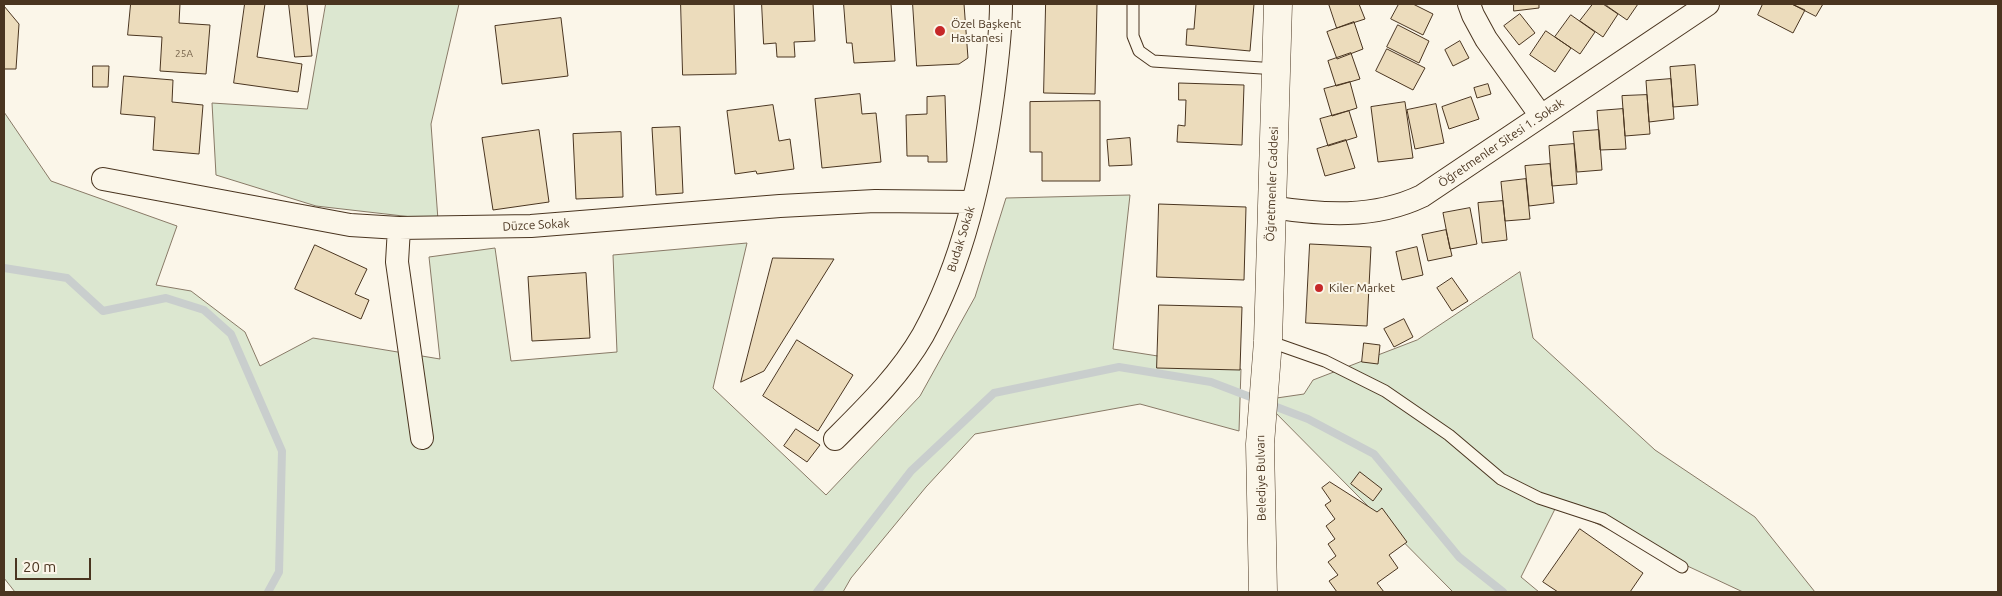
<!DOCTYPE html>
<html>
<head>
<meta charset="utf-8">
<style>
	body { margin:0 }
	#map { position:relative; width:2002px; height:596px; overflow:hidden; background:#fbf6e9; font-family:Ubuntu,sans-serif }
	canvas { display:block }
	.frame { position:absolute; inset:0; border:5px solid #4a3520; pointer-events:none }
	.scale { position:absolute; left:15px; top:558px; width:76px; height:22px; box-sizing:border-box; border:2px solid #4a3520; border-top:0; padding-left:6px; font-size:15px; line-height:18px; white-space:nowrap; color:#4a3520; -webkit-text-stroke:4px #fbf6e9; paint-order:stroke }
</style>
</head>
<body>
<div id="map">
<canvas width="2002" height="596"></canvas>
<div class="frame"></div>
<div class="scale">20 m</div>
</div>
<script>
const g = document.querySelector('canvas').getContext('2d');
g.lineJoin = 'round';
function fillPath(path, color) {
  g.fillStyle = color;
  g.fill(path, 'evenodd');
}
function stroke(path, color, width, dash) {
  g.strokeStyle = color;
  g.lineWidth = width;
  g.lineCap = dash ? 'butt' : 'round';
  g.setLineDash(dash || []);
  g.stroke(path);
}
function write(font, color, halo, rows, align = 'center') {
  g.font = font + ' Ubuntu,sans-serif';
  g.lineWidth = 4;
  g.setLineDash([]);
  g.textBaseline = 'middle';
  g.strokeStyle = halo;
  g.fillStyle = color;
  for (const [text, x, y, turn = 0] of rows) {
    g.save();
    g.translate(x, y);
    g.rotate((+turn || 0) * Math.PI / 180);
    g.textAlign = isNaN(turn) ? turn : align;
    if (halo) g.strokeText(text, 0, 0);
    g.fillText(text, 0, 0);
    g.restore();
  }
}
const green = new Path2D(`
	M326,4H459L431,124L438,220L316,206L216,175L212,103L307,109Z
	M4,112L51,181L177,226L156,285L191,291L245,332L260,366L313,338L440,359L429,257L495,248L511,361L617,352L613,255L747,243L713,388L826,495L920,396L975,297L1006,198L1130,195L1113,349L1241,369L1239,431L1140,404L975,434L926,487L851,578L843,592H15L4,578Z
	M1520,272L1533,338L1655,450L1755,517L1815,592H1743L1557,505L1521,577L1539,592H1453L1263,400L1304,394L1313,380L1417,340Z`);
const stream = new Path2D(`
	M4,268L67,278L103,311L166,298L204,310L231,334L282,451L279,572L268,592
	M817,592L911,471L994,393L1119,367L1211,382L1308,419L1374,454L1459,557L1503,592`);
const building = new Path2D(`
	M131,4H180L179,23L210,25L206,74L160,71L162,37L128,35Z
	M245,4H265L257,57L302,64L298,92L234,83Z
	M289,4H307L312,56L295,57Z
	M681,4H734L736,74L683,75Z
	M762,4H813L815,41L794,42L795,57H777L776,43L764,44Z
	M844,4H891L895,61L854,63L852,43H847Z
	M913,4H964L968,58L959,64L917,66Z
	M1046,4H1097L1095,94L1044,93Z
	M1195,4H1254L1250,51L1186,45L1187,29H1194L1196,4Z
	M1329,4H1359L1365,19L1337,28Z
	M1399,4H1413L1433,14L1423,35L1391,19Z
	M1514,4H1539V8L1514,11Z
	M1593,4H1603L1618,14L1603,37L1580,21Z
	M1608,4H1638L1627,20L1607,6Z
	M1763,4H1792L1805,10L1793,33L1758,15Z
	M1792,4H1823L1816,16Z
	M4,6L19,24L16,69H4Z
	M1520,14L1535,33L1519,45L1504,26Z
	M1571,15L1595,32L1580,54L1555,37Z
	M561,18L568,76L502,84L495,26Z
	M1354,22L1363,49L1337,59L1327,32Z
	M1398,25L1429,41L1419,63L1387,47Z
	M1546,31L1571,48L1555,72L1530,55Z
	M1460,41L1469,58L1453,66L1445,50Z
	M1387,49L1425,68L1413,90L1376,71Z
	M1351,53L1360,79L1336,86L1328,61Z
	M1695,65L1698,105L1673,107L1670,67Z
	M93,66H109L108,87H93Z
	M124,76L173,80L172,102L203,105L199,154L153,150L155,117L121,114Z
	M1671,79L1674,119L1649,122L1646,81Z
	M1350,82L1357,108L1332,116L1324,89Z
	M1179,83L1244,85L1242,145L1177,142L1178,125L1185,126L1186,100H1179Z
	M1488,84L1491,94L1477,98L1474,88Z
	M860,94L862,114L876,113L881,162L822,168L815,99Z
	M1647,95L1650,134L1625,136L1622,96Z
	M945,96L947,162H928V156H907L906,115L927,114V97Z
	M1471,97L1479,119L1449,129L1442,107Z
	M1100,101V181H1042V152H1030V102Z
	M1405,102L1413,158L1378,162L1371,107Z
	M1436,104L1444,143L1415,149L1407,110Z
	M773,105L779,141L790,139L794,169L757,174L756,171L735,174L727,111Z
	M1623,109L1626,149L1600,150L1597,111Z
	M1349,111L1357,137L1328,146L1320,119Z
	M680,127L683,193L656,195L652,128Z
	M539,130L549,202L493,210L482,138Z
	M1599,130L1602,170L1577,172L1573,132Z
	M621,132L623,197L576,199L573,134Z
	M1130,138L1132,165L1109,166L1107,140Z
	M1346,140L1355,168L1325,176L1317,149Z
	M1574,144L1577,184L1552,186L1549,146Z
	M1550,164L1554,203L1529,206L1525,166Z
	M1526,179L1530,219L1505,221L1501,182Z
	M1503,201L1507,240L1482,243L1478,203Z
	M1159,204L1246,207L1244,280L1157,277Z
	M1470,208L1477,244L1450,249L1443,213Z
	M1446,230L1452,256L1428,261L1422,235Z
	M1310,244L1371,247L1367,326L1306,323Z
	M315,245L367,269L355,294L369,300L361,319L295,289Z
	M1417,247L1423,275L1402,280L1396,252Z
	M773,258L834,259L764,371L741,382Z
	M586,273L590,338L532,341L528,277Z
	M1452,278L1468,301L1452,311L1437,288Z
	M1159,305L1242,307L1240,370L1157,368Z
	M1404,319L1413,337L1394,347L1384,329Z
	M797,340L853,375L818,431L763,396Z
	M1364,343L1380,345L1378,364L1362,362Z
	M796,429L820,445L807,462L784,446Z
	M1360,472L1382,489L1373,501L1351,484Z
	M1330,482L1377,512L1382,508L1407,542L1389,555L1398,568L1377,583L1384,592H1337L1329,581L1338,575L1328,562L1336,556L1328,544L1335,539L1326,526L1335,519L1325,505L1331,501L1322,488Z
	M1580,529L1643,573L1630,592H1558L1543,582Z`);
const service = new Path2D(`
	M1133,4V36L1139,51L1153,61L1277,69
	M1268,341L1325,361L1385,391L1449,435L1501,479L1539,498L1603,519L1682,567`);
const minor = new Path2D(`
	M1469,4L1473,15L1486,39L1541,116
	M103,179L350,225L399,228L531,226L780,206L875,201L972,202
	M1271,207C1322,215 1374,219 1422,196L1708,4
	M399,228L397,262L422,438
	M835,439C867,407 900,375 923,335C963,262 982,177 993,95C997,64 1001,34 1001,4`);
const secondary = new Path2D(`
	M1263,592L1260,444L1268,341L1278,4`);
const markers = [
	[940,31,6,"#c62828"],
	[1319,288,5,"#c62828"]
];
const numberNames = [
	["25A",184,54]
];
const poiNames = [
	["Özel Başkent",951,24],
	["Hastanesi",951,38],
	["Kiler Market",1329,288]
];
const streetNames = [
	["Öğretmenler Sitesi 1. Sokak",1501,143,-34],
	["Öğretmenler Caddesi",1272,184,-88],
	["Düzce Sokak",536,225,-3],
	["Budak Sokak",961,239,-73],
	["Belediye Bulvarı",1261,478,-91]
];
fillPath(green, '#dce7d0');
stroke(green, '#887966', 1);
stroke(stream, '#c9cecd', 8);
fillPath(building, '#ecdcbc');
stroke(building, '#4a3520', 1);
stroke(service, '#4a3520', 13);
stroke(minor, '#4a3520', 24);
stroke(secondary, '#4a3520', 29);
stroke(service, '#fbf6e9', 11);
stroke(minor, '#fbf6e9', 22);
stroke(secondary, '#fbf6e9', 28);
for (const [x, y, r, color] of markers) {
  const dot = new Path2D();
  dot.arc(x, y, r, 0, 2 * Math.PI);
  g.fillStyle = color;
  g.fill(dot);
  stroke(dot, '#fbf6e9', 2);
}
write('10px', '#725f47', null, numberNames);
write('12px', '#4a3520', '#fbf6e9', poiNames, 'left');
write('12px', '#4a3520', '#fbf6e9', streetNames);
</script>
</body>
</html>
